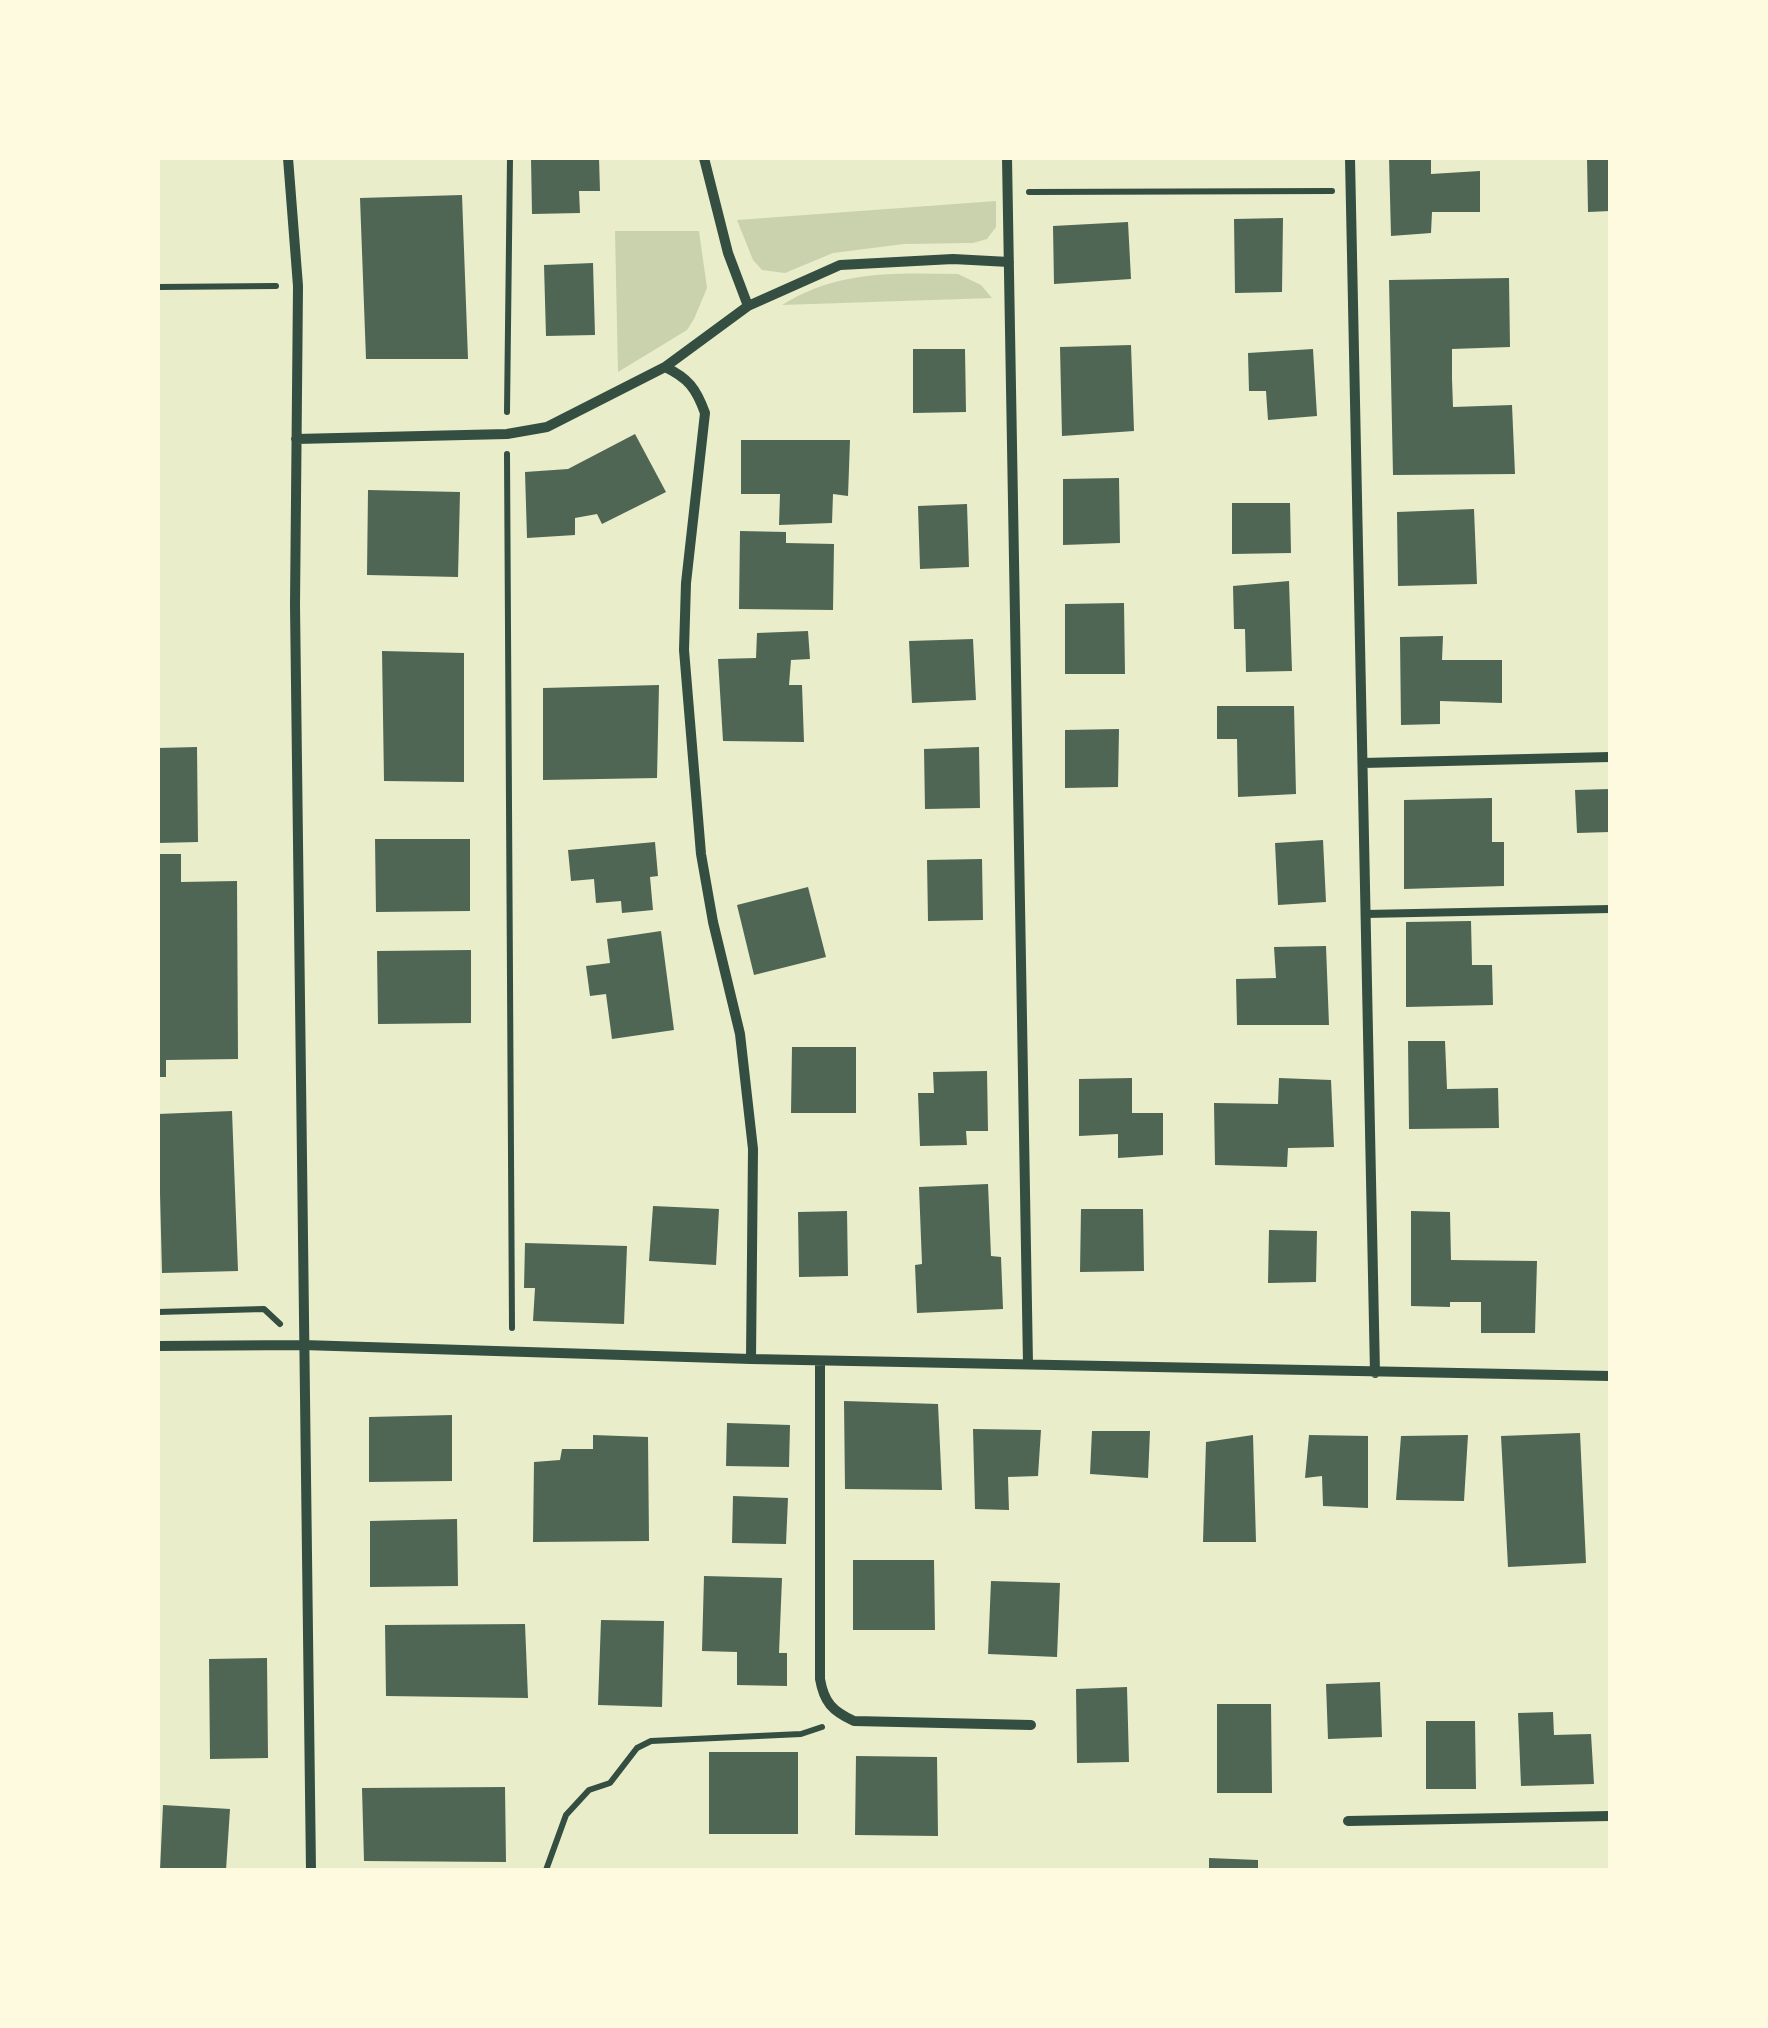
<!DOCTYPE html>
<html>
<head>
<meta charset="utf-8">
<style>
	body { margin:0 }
	#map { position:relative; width:1768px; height:2028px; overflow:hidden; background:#e9edc9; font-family:"Playfair Display",serif }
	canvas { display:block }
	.frame { position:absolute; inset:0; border:160px solid #fefae0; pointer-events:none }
</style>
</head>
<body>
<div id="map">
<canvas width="1768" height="2028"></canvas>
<div class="frame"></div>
</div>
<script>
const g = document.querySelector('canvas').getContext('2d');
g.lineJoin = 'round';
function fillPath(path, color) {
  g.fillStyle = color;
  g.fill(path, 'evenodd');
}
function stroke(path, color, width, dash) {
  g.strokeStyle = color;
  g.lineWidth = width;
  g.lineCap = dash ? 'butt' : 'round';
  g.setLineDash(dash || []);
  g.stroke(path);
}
const green = new Path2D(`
	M996,201V227L987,239L973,243L904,244L833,253L785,273L762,270L753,260L737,220Z
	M615,231H699L707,288L694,319L687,330L618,372Z
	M958,274L981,285L992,298L782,305C838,270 894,273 958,274Z`);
const building = new Path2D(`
	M531,158H599L600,191H579L580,213L532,214Z
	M1389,158H1431V174L1480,171V212H1432L1431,233L1391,236Z
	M1587,158H1610V211L1588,212Z
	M462,195L468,359H366L360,198Z
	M1283,218L1282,292L1235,293L1234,219Z
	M1128,222L1131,279L1054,284L1053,226Z
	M593,263L595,335L546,336L544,265Z
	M1509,278L1510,347L1452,349V379L1453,407L1512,405L1515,474L1393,475L1389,280Z
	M1131,345L1134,431L1062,436L1060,347Z
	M913,349H965L966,412L913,413Z
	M1313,349L1317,416L1268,420L1266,391H1249L1248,353Z
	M635,434L666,492L602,524L597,514L575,518V535L527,538L525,472L568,469Z
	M741,440H850L848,496L833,494L832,523L779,525L780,494H741Z
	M1119,478L1120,543L1063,545V479Z
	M368,490L460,492L458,577L367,575Z
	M1232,503H1290L1291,553L1232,554Z
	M967,504L969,567L920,569L918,506Z
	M1474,509L1477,584L1398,586L1397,512Z
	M740,531L786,532V543L834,544L833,610L739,609Z
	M1289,581L1292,671L1246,672L1245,629H1234L1233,586Z
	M1124,603L1125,674H1065V604Z
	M808,631L810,659L791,660L789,685H802L804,742L723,741L718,659L756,658L757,633Z
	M1443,636L1442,660H1502V703L1440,701V724L1401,725L1400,637Z
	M973,639L976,700L912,703L909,641Z
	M382,651L464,653V782L384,781Z
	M659,685L657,778L543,780V688Z
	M1217,706H1294L1296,794L1238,797L1237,739H1217Z
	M1119,729L1118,787L1065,788V730Z
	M197,747L198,842L158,843V748Z
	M979,747L980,808L925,809L924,749Z
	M1610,789V832L1577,833L1575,790Z
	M1492,798V842H1504V886L1404,889V800Z
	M375,839H470V911L376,912Z
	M1323,840L1326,902L1278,905L1275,843Z
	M655,842L658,876L650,877L653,910L622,913L621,901L596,903L594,879L571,881L568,850Z
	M158,854H181V882L237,881L238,1059L166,1060V1077H158Z
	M982,859L983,920L928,921L927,860Z
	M808,887L826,957L754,975L737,905Z
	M1471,921L1472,965H1492L1493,1005L1406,1007V922Z
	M661,931L674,1030L612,1039L606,994L590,996L586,966L610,963L607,939Z
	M1326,946L1329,1025H1237L1236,979L1276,978L1274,947Z
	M471,950V1023L378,1024L377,951Z
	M1408,1041H1445L1447,1089L1498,1088L1499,1128L1409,1129Z
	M792,1047H856V1113H791Z
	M987,1071L988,1131H966L967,1145L920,1146L918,1093H934L933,1072Z
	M1132,1078V1113H1163V1155L1118,1158V1134L1079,1136V1079Z
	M1279,1078L1331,1080L1334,1147L1288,1148L1287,1167L1215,1165L1214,1103L1278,1104Z
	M232,1111L238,1271L162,1273L158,1114Z
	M988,1184L991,1256L1001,1257L1003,1309L917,1313L915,1265L922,1264L919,1187Z
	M653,1206L719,1209L716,1265L649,1261Z
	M1081,1209H1143L1144,1271L1080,1272Z
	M847,1211L848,1276L799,1277L798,1212Z
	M1411,1211L1450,1212L1451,1260L1537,1261L1535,1333H1481V1302H1450V1307L1411,1306Z
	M1269,1230L1317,1231L1316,1282L1268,1283Z
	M525,1243L627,1246L624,1324L533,1321L535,1288H524Z
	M844,1401L938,1404L942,1490L845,1489Z
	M452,1415V1481L369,1482V1417Z
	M727,1423L790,1425L789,1467L726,1466Z
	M973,1429L1041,1430L1038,1476L1008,1477L1009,1510L975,1509Z
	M1092,1431H1150L1148,1478L1090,1474Z
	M1580,1433L1586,1563L1508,1567L1501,1436Z
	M593,1435L648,1437L649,1541L533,1542L534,1462L560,1460L562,1449H593Z
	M1253,1435L1256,1542H1203L1206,1442Z
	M1309,1435L1368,1436V1508L1323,1506L1322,1476L1305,1478Z
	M1468,1435L1464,1501L1396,1500L1401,1436Z
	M733,1496L788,1498L786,1544L732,1543Z
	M457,1519L458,1586L370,1587V1521Z
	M853,1560H934L935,1630H853Z
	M704,1576L782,1578L779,1653H787V1686L737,1685V1652L702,1651Z
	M991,1581L1060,1583L1057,1657L988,1654Z
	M601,1620L664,1621L662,1707L598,1705Z
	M525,1624L528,1698L386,1696L385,1625Z
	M267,1658L268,1758L210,1759L209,1659Z
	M1380,1682L1382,1737L1328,1739L1326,1684Z
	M1127,1687L1129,1762L1077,1763L1076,1689Z
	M1217,1704H1271L1272,1793H1217Z
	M1553,1712L1554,1735L1591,1734L1594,1784L1521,1786L1518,1713Z
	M1426,1721H1475L1476,1789H1426Z
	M709,1752H798V1834H709Z
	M856,1756L937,1757L938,1836L855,1835Z
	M505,1787L506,1862L364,1861L362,1788Z
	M163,1805L230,1809L226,1870H160Z
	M1209,1858L1258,1860V1870H1209Z`);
const path = new Path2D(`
	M1029,192L1332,191
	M158,287L276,286
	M507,412L510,158
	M507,454L512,1328
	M158,1312L264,1309L280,1324
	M546,1870L566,1815L589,1790L610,1783L637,1748L651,1741L801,1734L822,1727`);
const service = new Path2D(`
	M1366,914L1610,909`);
const minor = new Path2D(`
	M288,158L298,286L295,605L311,1870
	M704,158L728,253L748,306
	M1007,158L1028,1364
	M1350,158L1375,1373
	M665,367C688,378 696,388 705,413L686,583L684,650L701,854L713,922L740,1034L753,1149L751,1359
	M296,439L507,434L547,427L665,367L748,306L840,265L953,259L1009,262
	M1363,763L1610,757
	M158,1346L303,1345L751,1359L1610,1376
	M820,1361V1679C824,1702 832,1711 854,1721L1031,1725
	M1348,1821L1610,1816`);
fillPath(green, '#cad2ad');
fillPath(building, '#4f6655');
stroke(path, '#344e41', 6);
stroke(service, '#344e41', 8);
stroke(minor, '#344e41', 10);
</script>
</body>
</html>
